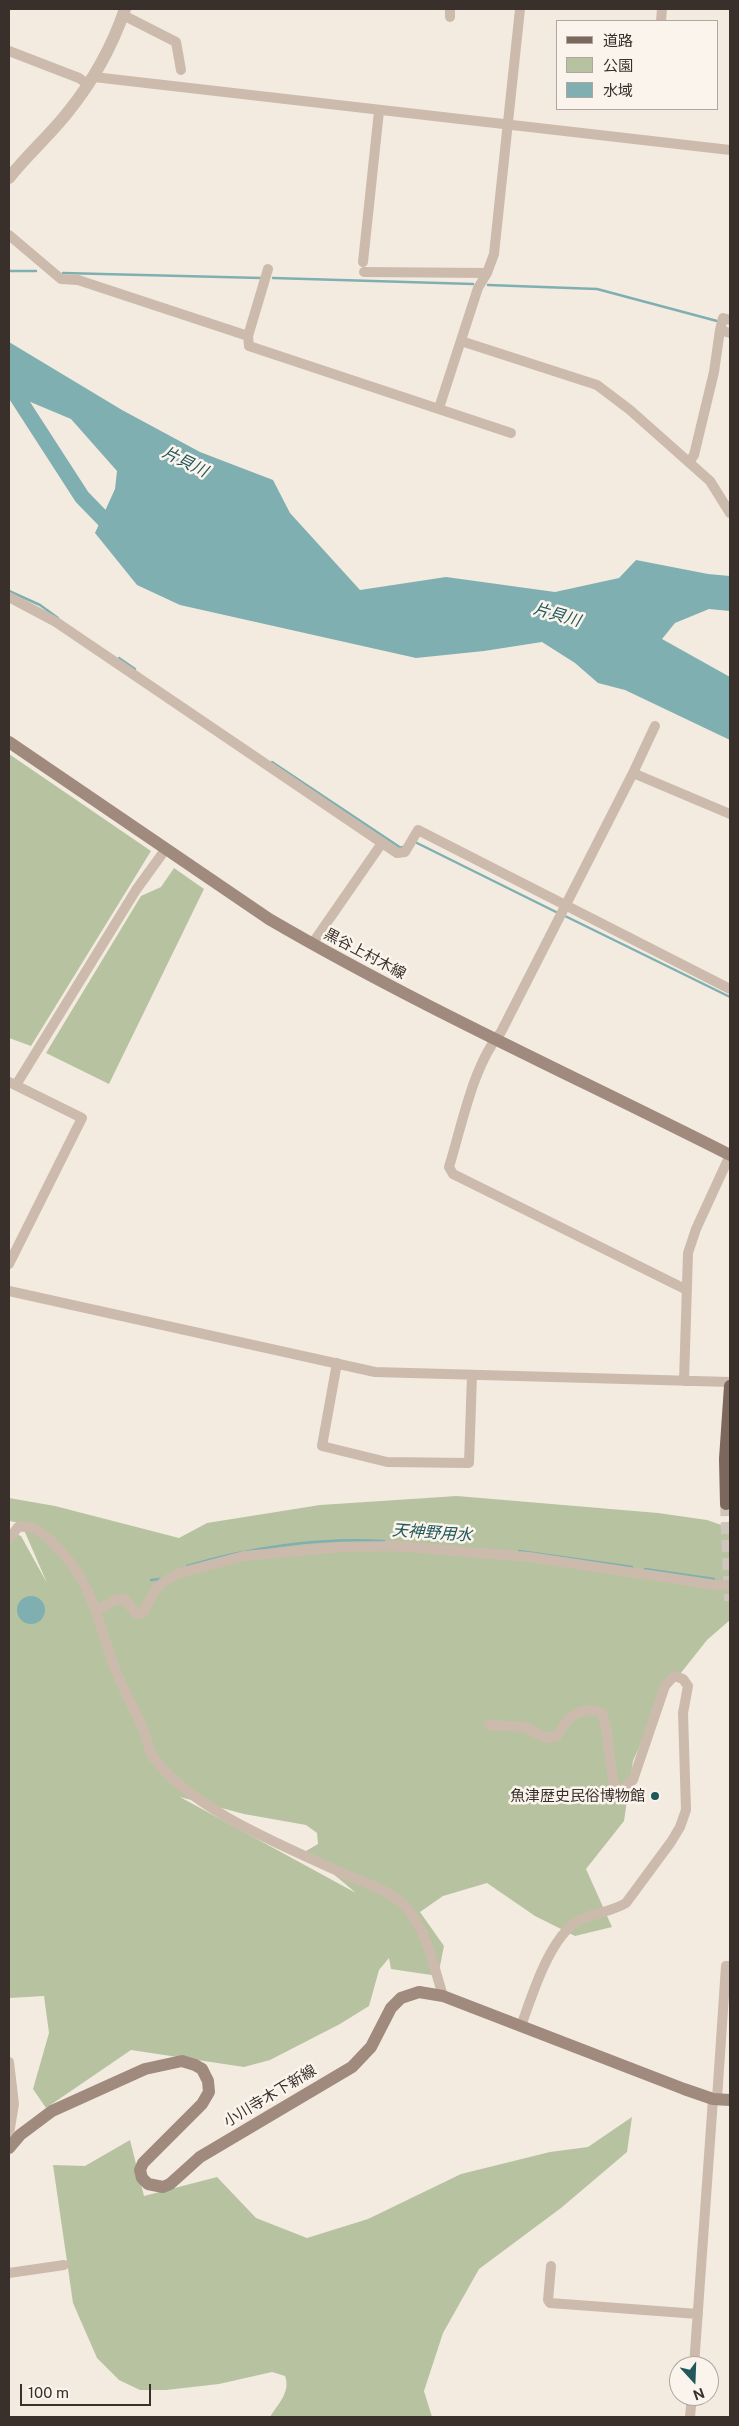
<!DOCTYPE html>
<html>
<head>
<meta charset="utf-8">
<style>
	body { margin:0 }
	#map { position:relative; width:739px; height:2426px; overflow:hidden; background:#f3ebe0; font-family:"Public Sans","Noto Sans JP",sans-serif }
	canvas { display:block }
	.frame { position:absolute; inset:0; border:10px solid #3a302b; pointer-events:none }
	.legend { position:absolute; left:556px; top:20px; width:162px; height:90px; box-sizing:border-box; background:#fbf4ed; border:1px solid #aea69f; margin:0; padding:6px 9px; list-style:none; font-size:15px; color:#3a302b }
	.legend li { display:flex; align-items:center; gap:10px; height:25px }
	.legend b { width:25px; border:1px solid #aea69f }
	.north { position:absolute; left:669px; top:2356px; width:50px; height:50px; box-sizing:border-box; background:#fbf4ed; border:1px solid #aea69f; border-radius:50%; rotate:160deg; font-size:14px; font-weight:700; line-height:20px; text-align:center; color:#3a302b }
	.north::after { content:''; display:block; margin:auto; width:18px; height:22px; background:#20585c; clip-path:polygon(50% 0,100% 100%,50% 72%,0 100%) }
	.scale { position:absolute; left:20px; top:2384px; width:131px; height:22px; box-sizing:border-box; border:2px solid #3a302b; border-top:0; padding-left:6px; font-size:15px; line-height:18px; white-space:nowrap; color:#3a302b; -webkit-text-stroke:4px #fbf4ed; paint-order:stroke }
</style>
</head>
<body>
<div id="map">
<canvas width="739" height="2426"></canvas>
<div class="frame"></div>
<ul class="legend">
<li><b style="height:6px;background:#7c675c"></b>道路</li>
<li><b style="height:14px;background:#b7c3a0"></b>公園</li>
<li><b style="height:14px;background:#7fafb1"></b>水域</li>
</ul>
<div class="north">N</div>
<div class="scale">100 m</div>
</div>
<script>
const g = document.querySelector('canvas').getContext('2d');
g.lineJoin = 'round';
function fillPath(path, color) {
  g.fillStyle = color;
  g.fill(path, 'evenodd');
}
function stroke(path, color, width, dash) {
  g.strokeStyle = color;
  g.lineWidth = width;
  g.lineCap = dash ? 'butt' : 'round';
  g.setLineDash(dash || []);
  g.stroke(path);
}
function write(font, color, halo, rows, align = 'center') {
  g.font = font + ' "Public Sans","Noto Sans JP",sans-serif';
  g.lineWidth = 5;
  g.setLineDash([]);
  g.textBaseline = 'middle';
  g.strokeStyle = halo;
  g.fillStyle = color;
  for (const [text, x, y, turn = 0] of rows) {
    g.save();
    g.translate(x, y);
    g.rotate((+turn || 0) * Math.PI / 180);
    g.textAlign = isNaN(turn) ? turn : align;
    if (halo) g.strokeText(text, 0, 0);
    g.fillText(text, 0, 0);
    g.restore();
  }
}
const green = new Path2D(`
	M9,754L151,851L31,1046L9,1038Z
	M174,868L204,889L109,1084L46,1053L141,896L161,887Z
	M457,1496L658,1513L707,1520L730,1528V1620L707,1640L661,1698L633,1761L624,1821L586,1869L612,1927L575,1936L535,1916L487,1883L443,1896L420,1912L444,1946L438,1976L391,1969L389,1958L379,1970L369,2006L340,2024L270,2060L244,2067L131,2050L46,2108L33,2089L49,2033L44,1996L9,1998V1531L21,1536L47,1583L21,1523L9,1521V1498L55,1506L179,1538L207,1523L320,1505ZM180,1797L244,1814L306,1825L317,1833L318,1844L306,1851L356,1893Z
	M632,2117L627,2152L561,2208L479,2269L443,2333L424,2391L432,2417H270C278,2404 291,2392 285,2376L272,2372L219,2384L166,2390H140L119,2380L97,2358L73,2303L53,2165L85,2166L130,2140L144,2196L217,2177L256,2218L307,2238L368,2219L461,2174L550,2152L588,2147Z`);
const water = new Path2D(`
	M9,342L122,410L200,452L273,480L290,513L360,590L446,577L555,592L619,578L636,560L708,574L730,576V611L709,609L675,623L662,639L730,677V740L625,690L598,683L575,663L542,642L484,651L416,658L180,605L137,585L95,533L115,489L117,471L71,419L9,393Z
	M17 1610a14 14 0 1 1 28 0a14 14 0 1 1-28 0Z`);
const stream = new Path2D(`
	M9,271H36
	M63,273L261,278
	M273,278L473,284
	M488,285L597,289L717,321
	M9,591L40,605L58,618
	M119,658L135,669
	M272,762L401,848L402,847
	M415,842L558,913
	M563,915L730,997
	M519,1551L632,1567
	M187,1566C247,1548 320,1537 384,1541
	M645,1569L714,1579
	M151,1580L160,1579`);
const river = new Path2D(`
	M9,384L82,497L117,533`);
const primaryTunnel = new Path2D(`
	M726,1504L730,1601`);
const minor = new Path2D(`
	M123,15L176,42L181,70
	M450,17V9
	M661,21L662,9
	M9,51L79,78L89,85
	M94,77L730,150
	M9,235L61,279L78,280L248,336L249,346L511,433
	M363,262L379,111
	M364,272L487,273
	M720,330L723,318L730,320
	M248,336L268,269
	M461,341L597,385L630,410L710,481L730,513
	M439,408L478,288L487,273L494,254L520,9
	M689,462L694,455L714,372L720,330L730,333
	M9,597L56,622L397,853L405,852L418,830L730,989
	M633,773L655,726
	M312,944L382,843
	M9,1082L82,1118L9,1264
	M16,1085L136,890L165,850
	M687,1290L453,1174L449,1167C462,1125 473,1065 501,1032L633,773L730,814
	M9,1291L375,1372L730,1382
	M337,1363L322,1446L387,1462L469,1463L472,1375
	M684,1381L688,1253L696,1229L730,1155
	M9,1539L18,1527C33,1525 41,1532 51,1541C91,1578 96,1615 113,1664C121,1686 134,1707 143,1729C147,1738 148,1750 153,1757C192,1810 284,1846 342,1873C365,1883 394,1891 410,1912C428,1936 434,1967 443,1996
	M96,1611L115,1600L125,1599L136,1614L143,1613L155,1590L162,1583L179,1573L244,1556L342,1547L395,1546L529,1557L716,1585H730
	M489,1725L525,1727L545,1738L557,1736C567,1718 580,1704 602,1713L606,1728L613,1781L616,1789H623L633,1780L665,1686L674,1676L683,1679L688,1686L683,1713L686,1810L680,1827L671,1842L626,1903C611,1912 593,1913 578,1921C549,1938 532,1996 521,2026
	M9,2062L14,2104L9,2134
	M717,2099L726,1966H730
	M551,2266L548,2300L550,2303L698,2314
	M9,2273L64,2265
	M694,2366L713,2099
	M690,2417L692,2396`);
const tertiary = new Path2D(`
	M9,178C27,155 50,135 68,112C93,81 112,47 125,9`);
const secondary = new Path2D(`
	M9,742L269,919C418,1006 576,1077 730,1155
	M9,2148L20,2135L52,2111L145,2069L182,2061L195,2065L202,2069L208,2081L209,2092L202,2104L143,2163L140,2170L142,2178L148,2184L163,2187L170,2184L200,2157L352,2067L371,2047L391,2008L401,1998L419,1992L443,1996L684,2089L713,2099L730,2100`);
const primary = new Path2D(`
	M726,1504L725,1459L730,1386`);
const markers = [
	[655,1796,5,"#20585c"]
];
const streetNames = [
	["黒谷上村木線",365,954,28],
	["小川寺木下新線",270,2096,-31]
];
const poiNames = [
	["魚津歴史民俗博物館",645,1796]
];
const waterNames = [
	["片貝川",185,462,26],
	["片貝川",557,615,16],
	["天神野用水",432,1533,4]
];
fillPath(green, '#b7c3a0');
fillPath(water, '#7fafb1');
stroke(stream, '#7fafb1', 2.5);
stroke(river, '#7fafb1', 16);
stroke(primaryTunnel, '#cec6bc', 12, [12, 6]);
stroke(minor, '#ccbbac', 10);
stroke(tertiary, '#ccbbac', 12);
stroke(secondary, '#a08a7d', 12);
stroke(primary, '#7c675c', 12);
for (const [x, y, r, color] of markers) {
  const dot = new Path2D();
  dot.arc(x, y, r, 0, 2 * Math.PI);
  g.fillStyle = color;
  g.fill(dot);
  stroke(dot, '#fbf4ed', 2);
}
write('15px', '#3a302b', '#fbf4ed', streetNames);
write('15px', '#3a302b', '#fbf4ed', poiNames, 'right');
write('italic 16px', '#20585c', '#fbf4ed', waterNames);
</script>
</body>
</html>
